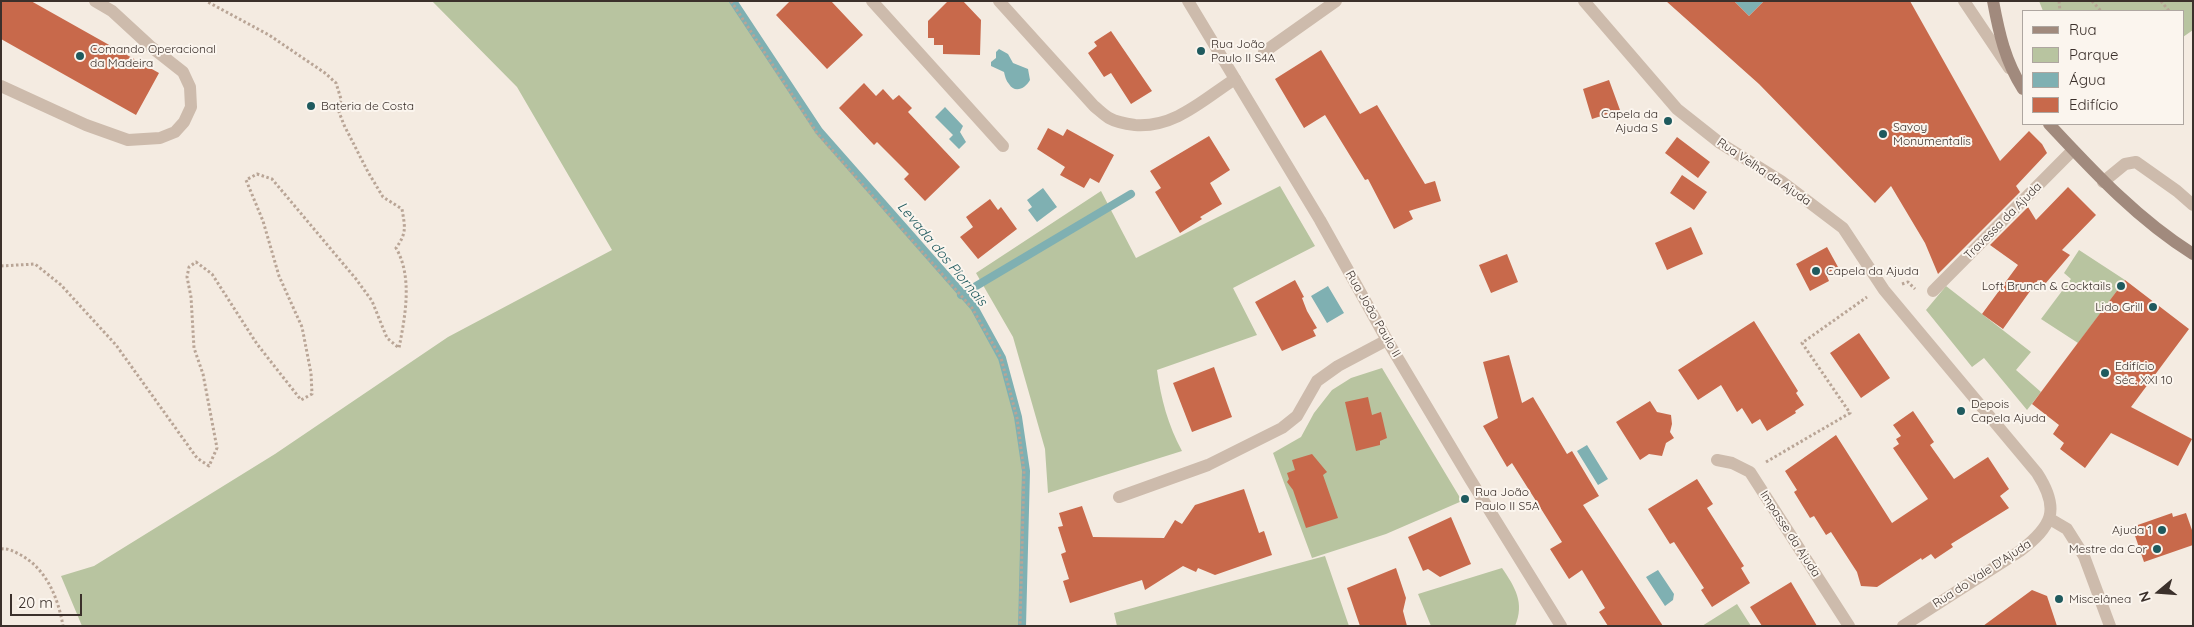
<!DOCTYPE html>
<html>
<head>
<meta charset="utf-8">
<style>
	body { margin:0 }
	#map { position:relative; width:2194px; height:627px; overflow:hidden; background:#f4ebe1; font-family:Quicksand,sans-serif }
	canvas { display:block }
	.frame { position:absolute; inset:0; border:2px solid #3b302b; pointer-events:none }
	.legend { position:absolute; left:2022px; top:10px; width:162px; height:115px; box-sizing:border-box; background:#fbf5ee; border:1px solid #aea6a0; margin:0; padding:6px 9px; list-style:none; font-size:15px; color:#3b302b }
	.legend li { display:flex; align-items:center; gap:10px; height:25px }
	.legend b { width:25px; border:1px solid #aea6a0 }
	.north { position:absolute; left:2134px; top:567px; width:50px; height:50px; -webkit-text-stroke:4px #fbf5ee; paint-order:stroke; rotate:252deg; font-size:14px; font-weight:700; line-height:20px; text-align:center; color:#3b302b }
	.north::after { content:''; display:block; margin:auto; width:18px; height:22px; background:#3b302b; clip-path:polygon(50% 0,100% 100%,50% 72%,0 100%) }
	.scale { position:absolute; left:10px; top:594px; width:72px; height:22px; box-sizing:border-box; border:2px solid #3b302b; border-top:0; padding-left:6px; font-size:15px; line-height:18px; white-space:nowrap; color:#3b302b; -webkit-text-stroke:4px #fbf5ee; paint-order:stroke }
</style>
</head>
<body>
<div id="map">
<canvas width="2194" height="627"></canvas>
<div class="frame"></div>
<ul class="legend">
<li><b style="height:6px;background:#a18a7d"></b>Rua</li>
<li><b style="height:14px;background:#b8c4a0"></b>Parque</li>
<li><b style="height:14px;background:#7fb0b2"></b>Água</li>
<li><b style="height:14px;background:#c8694b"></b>Edifício</li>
</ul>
<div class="north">N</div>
<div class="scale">20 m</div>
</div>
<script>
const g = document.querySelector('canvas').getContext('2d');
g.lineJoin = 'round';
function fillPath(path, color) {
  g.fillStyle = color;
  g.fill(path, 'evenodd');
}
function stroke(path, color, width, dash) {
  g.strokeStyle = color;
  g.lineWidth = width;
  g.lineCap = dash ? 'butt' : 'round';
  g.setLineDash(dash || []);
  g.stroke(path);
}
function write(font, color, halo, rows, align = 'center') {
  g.font = font + ' Quicksand,sans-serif';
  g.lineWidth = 4;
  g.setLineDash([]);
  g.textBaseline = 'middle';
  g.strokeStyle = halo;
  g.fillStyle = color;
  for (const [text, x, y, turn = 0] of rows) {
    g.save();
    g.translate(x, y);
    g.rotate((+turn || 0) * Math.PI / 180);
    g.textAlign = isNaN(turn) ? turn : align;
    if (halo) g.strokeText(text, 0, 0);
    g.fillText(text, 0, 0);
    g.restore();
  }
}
const green = new Path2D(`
	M432,1H731L817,133L972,308L1001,358L1017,418L1024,471L1020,626H82L61,576L94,566L275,454L448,337L612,250L517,87Z
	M2039,1H2193V30L2183,37V11H2043Z
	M1280,186L1315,246L1233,288L1257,335L1157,370C1161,399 1168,425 1182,451L1048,493L1045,449L1013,337L976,273L1101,191L1136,258Z
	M2079,250L2125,280L2078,343L2041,319L2071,279L2064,273Z
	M1946,286L2031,352L2016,370L2041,392L2027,410L1984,358L1972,367L1926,310Z
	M1382,368L1462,501L1386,534L1312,558L1273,453L1301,437L1314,413L1332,390L1351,378Z
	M1325,556L1349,626H1117L1114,613Z
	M1502,568C1515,587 1525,603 1515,626H1431L1418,594Z
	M1737,604L1751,626H1702Z`);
const water = new Path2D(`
	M1734,1H1764L1749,16Z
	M999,49L1008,54L1013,63L1028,69L1030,80C1026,88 1015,94 1009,84C1006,81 1005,76 1004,72L991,66V62L996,58V52Z
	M945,107L963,126L960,132L966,142L959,149L949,139L953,135L935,117Z
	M1043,188L1057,207L1037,222L1028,210L1032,207L1027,200Z
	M1328,286L1344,313L1327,323L1311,296Z
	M1587,445L1608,479L1598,485L1577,451Z
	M1658,570L1674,594L1673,600L1665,606L1646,577Z`);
const stream = new Path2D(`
	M733,1L819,131L974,307L1002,358L1018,417L1026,471L1022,626
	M961,295L1131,194`);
const building = new Path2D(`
	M1,1H31L159,73L136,115L1,39Z
	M790,1H831L863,35L827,69L776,15Z
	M948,1H963L981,20L980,55L943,54V45H934V38H928V21Z
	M1666,1H1734L1749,16L1764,1H1910L2000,161L2029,131L2042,144L2047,153L2016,186L2020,192L1938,274L1925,243L1891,186L1875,203L1759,84Z
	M1111,31L1152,91L1131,104L1111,73L1104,77L1088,53L1097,46L1094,42Z
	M1321,50L1360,114L1377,105L1425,184L1435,181L1441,201L1409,211L1413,219L1394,229L1368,179L1365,180L1325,115L1304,128L1275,79Z
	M1609,80L1620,110L1592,119L1583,89Z
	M864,83L876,96L883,89L893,100L899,95L912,108L908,112L960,167L925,201L904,179L909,174L877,142L874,145L839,108Z
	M1048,128L1063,136L1067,129L1114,155L1099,183L1090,178L1084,188L1060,175L1065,167L1037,149Z
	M1209,136L1230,170L1210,183L1222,204L1200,217L1202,219L1180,233L1155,192L1161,188L1150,171Z
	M1677,137L1710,162L1698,178L1665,153Z
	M1682,175L1707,192L1694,210L1670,193Z
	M2068,187L2096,215L2062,250L2070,255L2045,284L2038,280L2003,329L1982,314L2018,265L1990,245L2028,207L2036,220Z
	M990,199L998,210L1001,207L1017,229L978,259L960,237L973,227L966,217Z
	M1691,227L1703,254L1667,270L1655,243Z
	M1827,247L1838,267L1826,274L1829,281L1810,291L1796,264Z
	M1507,254L1518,282L1491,293L1479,265Z
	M1295,280L1304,297L1302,298L1307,311L1317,328L1313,330L1316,336L1282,351L1255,302Z
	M2125,280L2189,329L2131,407L2192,439L2178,466L2111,433L2085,468L2060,449L2064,443L2053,434L2059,425L2032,404Z
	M1754,321L1798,391L1796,393L1804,405L1795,411L1796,413L1767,431L1760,419L1752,424L1742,408L1737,412L1721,385L1698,400L1678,370Z
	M1859,333L1890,378L1861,398L1830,353Z
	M1509,355L1522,403L1533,397L1567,454L1572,451L1599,496L1583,505L1663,626H1608L1599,612L1605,608L1582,570L1569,579L1550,549L1562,542L1512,463L1507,467L1483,426L1498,418L1483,362Z
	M1214,367L1232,417L1192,432L1173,383Z
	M1368,397L1372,415L1381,412L1387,438L1380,441V445L1356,451L1345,402Z
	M1650,401L1657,412L1671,415L1672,424L1670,432L1674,438L1666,443L1662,456L1649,454L1640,460L1616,422Z
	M1913,411L1934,442L1930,445L1954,479L1988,457L2009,489L2000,496L2009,508L1951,544L1953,547L1935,559L1931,554L1922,560L1921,558L1877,587L1861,586L1857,572L1831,532L1826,535L1814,516L1810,518L1794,492L1797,490L1785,471L1836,435L1892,523L1928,499L1893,448L1899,444L1896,439L1901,436L1893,425Z
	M1312,454L1327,472L1323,475L1338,518L1306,528L1293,490L1287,482L1289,479L1287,473L1295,470L1292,460Z
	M1697,479L1713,504L1707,508L1744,566L1741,568L1750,583L1712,607L1701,590L1704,588L1674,542L1670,544L1648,509Z
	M1244,489L1259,533L1264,531L1272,555L1215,575L1198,568L1196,572L1183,566L1145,590L1142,580L1070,603L1063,581L1069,579L1061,554L1066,552L1058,527L1063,526L1059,513L1082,506L1093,537L1164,538L1175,520L1182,524L1195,505Z
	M2172,513L2173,517L2186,513L2193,533V545L2144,562L2132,527Z
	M1451,517L1471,564L1440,577L1428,569L1423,571L1408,537Z
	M1396,568L1406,598L1403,611L1407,626H1360L1347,588Z
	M1791,582L1817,626H1762L1750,607Z
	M2032,590L2047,596L2057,626H1983Z`);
const path = new Path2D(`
	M731,1L817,133L972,308L1001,358L1017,418L1024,471L1020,626
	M2059,1L2060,11
	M2092,1L2101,11
	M2161,1L2169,11
	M1,266L35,264L61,285L116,345L197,458L209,466L217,448L203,374L194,348L191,297L187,277L189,267L196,262L212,274L257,344L301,400L312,394L311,373L302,327L279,276L263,221L246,180L257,174L272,179L356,279L372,301L387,338L399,348C405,317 413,277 396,248C407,233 405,227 402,209L383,197L368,172L344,125L339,112L341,99L336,83L325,73L269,35L206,1
	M1902,284L1908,282L1915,289
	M1766,462L1850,413L1802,343L1867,297
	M1,549C8,548 13,551 19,554C46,568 58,597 63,626`);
const service = new Path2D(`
	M1,86L86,125L128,140L160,138L175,132L184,122L191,107L190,87L183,72L150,46L112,11L95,1
	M1933,291L2073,150`);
const minor = new Path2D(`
	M872,1L1003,146
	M999,1L1094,106C1099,110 1104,115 1109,118C1116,122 1127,124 1135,125C1175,128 1204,99 1235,79
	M1584,1L1677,109L1720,143L1781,181L1843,228L1884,290L2037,473C2061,510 2052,526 2020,551L1903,626
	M1264,52L1336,1
	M2103,182L2125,164L2136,162L2177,191L2193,205
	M1717,460L1732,463L1750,472L1849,626
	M1119,497L1208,465L1282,428L1297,416L1317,381L1338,366L1387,340
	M2050,519L2067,529L2084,556L2110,626`);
const tertiary = new Path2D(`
	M1188,1L1320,220L1387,340L1470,479L1561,626
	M1964,1L2009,68`);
const secondary = new Path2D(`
	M1993,1C1999,33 2005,61 2023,89
	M2049,124C2093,171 2137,219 2193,254`);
const markers = [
	[1201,51,5,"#1f5a5e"],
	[80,56,5,"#1f5a5e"],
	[311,106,5,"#1f5a5e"],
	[1668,121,5,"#1f5a5e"],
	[1883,134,5,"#1f5a5e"],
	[1816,271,5,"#1f5a5e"],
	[2121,286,5,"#1f5a5e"],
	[2153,307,5,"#1f5a5e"],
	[2105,373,5,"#1f5a5e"],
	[1961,411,5,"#1f5a5e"],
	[1465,499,5,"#1f5a5e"],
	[2162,530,5,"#1f5a5e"],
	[2157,549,5,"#1f5a5e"],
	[2059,599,5,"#1f5a5e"]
];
const poiNames = [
	["Rua João",1211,44],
	["Paulo II S4A",1211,58],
	["Comando Operacional",90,49],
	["da Madeira",90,63],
	["Bateria de Costa",321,106],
	["Capela da",1658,114,"right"],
	["Ajuda S",1658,128,"right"],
	["Savoy",1893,127],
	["Monumentalis",1893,141],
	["Capela da Ajuda",1826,271],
	["Loft Brunch & Cocktails",2111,286,"right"],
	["Lido Grill",2143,307,"right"],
	["Edifício",2115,366],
	["Séc. XXI 10",2115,380],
	["Depois",1971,404],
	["Capela Ajuda",1971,418],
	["Rua João",1475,492],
	["Paulo II S5A",1475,506],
	["Ajuda 1",2152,530,"right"],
	["Mestre da Cor",2147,549,"right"],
	["Miscelânea",2069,599]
];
const streetNames = [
	["Rua Velha da Ajuda",1764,172,34],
	["Travessa da Ajuda",2003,221,-45],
	["Rua João Paulo II",1373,314,60],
	["Impasse da Ajuda",1790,534,57],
	["Rua do Vale D'Ajuda",1982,574,-33]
];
const waterNames = [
	["Levada dos Piornais",942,254,50]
];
fillPath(green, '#b8c4a0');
fillPath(water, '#7fb0b2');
stroke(stream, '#7fb0b2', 8);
fillPath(building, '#c8694b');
stroke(path, '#b9a596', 3, [2.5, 2.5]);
stroke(service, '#cdbbac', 12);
stroke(minor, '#cdbbac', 12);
stroke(tertiary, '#cdbbac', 12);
stroke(secondary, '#a18a7d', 12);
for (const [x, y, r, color] of markers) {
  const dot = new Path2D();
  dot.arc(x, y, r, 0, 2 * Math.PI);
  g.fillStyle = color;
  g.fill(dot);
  stroke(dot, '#fbf5ee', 2);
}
write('12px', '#3b302b', '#fbf5ee', poiNames, 'left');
write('12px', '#3b302b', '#fbf5ee', streetNames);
write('italic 14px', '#1f5a5e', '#fbf5ee', waterNames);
</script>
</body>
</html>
